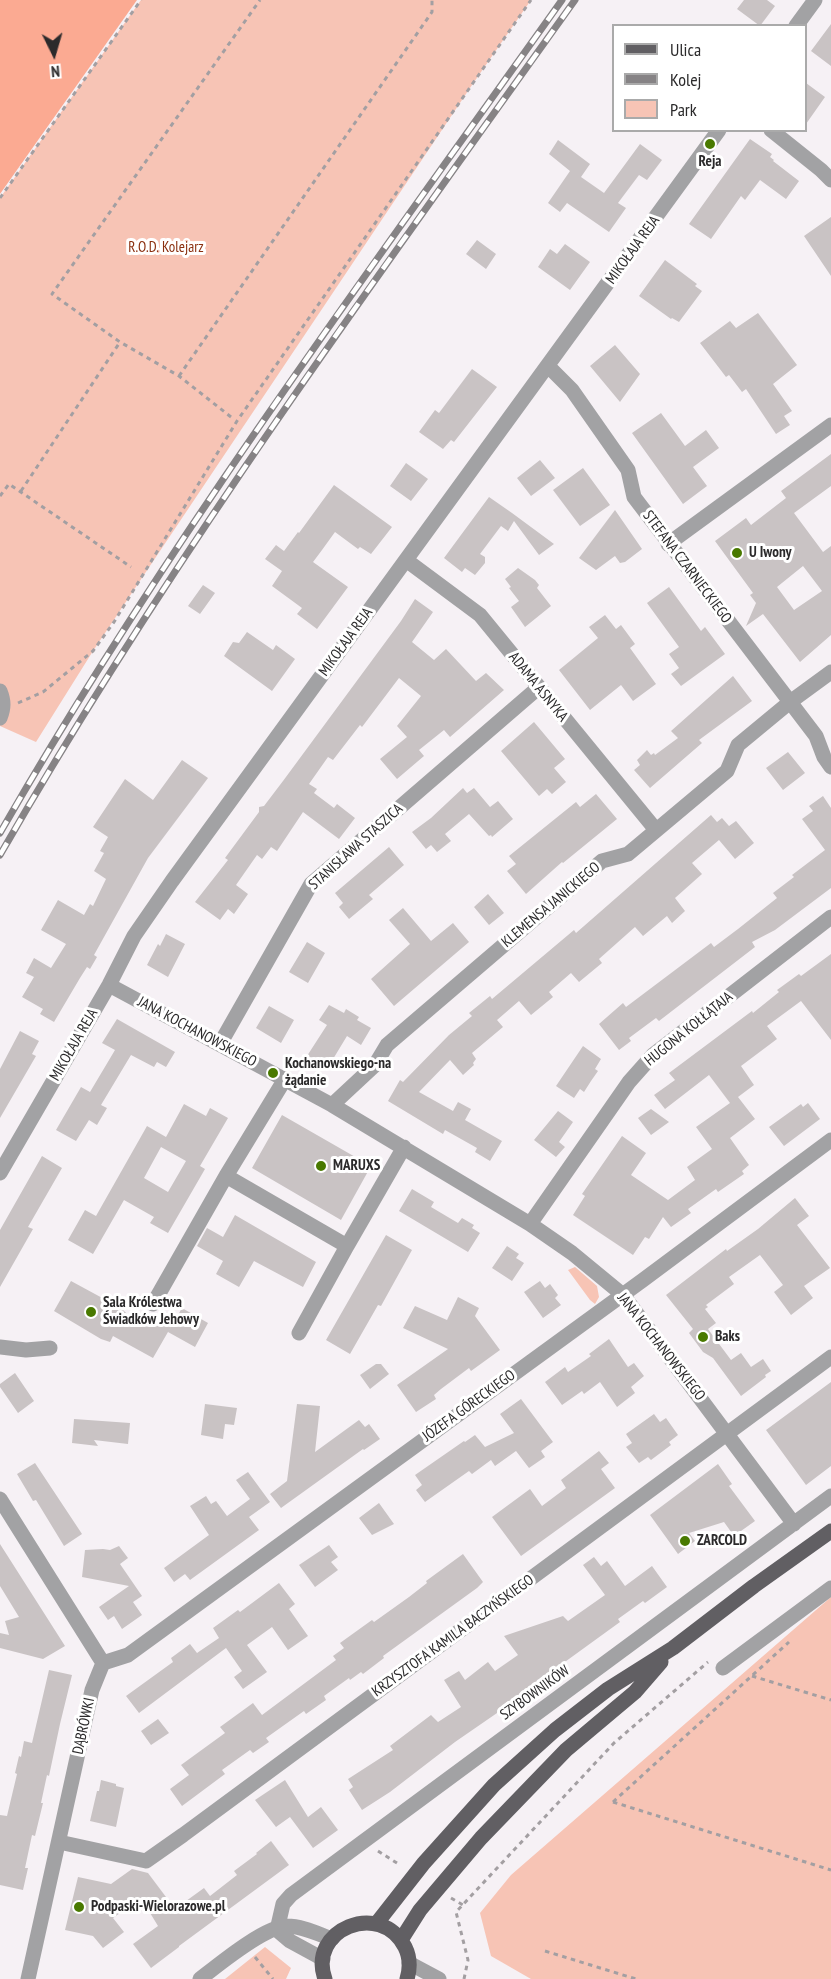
<!DOCTYPE html>
<html>
<head>
<meta charset="utf-8">
<style>
	body { margin:0 }
	#map { position:relative; width:831px; height:1979px; overflow:hidden; background:#f6f1f5; font-family:"PT Sans Narrow",sans-serif }
	canvas { display:block }
	.legend { position:absolute; left:612px; top:24px; width:195px; height:108px; box-sizing:border-box; background:#fff; border:2px solid #aaa; margin:0; padding:8px 10px; list-style:none; font-size:18px; color:#2b2a2b }
	.legend li { display:flex; align-items:center; gap:12px; height:30px }
	.legend b { width:30px; border:2px solid #aaa }
	.north { position:absolute; left:24px; top:24px; width:60px; height:60px; -webkit-text-stroke:4px #fff; paint-order:stroke; rotate:175deg; font-size:16px; font-weight:700; line-height:24px; text-align:center; color:#2b2a2b }
	.north::after { content:''; display:block; margin:auto; width:21px; height:27px; background:#2b2a2b; clip-path:polygon(50% 0,100% 100%,50% 72%,0 100%) }
</style>
</head>
<body>
<div id="map">
<canvas width="831" height="1979"></canvas>
<ul class="legend">
<li><b style="height:8px;background:#615f63"></b>Ulica</li>
<li><b style="height:8px;background:#868385"></b>Kolej</li>
<li><b style="height:16px;background:#f7c4b5"></b>Park</li>
</ul>
<div class="north">N</div>
</div>
<script>
const g = document.querySelector('canvas').getContext('2d');
g.lineJoin = 'round';
function fillPath(path, color) {
  g.fillStyle = color;
  g.fill(path, 'evenodd');
}
function stroke(path, color, width, dash) {
  g.strokeStyle = color;
  g.lineWidth = width;
  g.lineCap = dash ? 'butt' : 'round';
  g.setLineDash(dash || []);
  g.stroke(path);
}
function write(font, color, halo, rows, align = 'center') {
  g.font = font + ' "PT Sans Narrow",sans-serif';
  g.lineWidth = 6;
  g.setLineDash([]);
  g.textBaseline = 'middle';
  g.strokeStyle = halo;
  g.fillStyle = color;
  for (const [text, x, y, turn = 0] of rows) {
    g.save();
    g.translate(x, y);
    g.rotate((+turn || 0) * Math.PI / 180);
    g.textAlign = isNaN(turn) ? turn : align;
    if (halo) g.strokeText(text, 0, 0);
    g.fillText(text, 0, 0);
    g.restore();
  }
}
const green = new Path2D(`
	M141,0H531L472,85L93,651L36,742L0,726V198Z
	M575,1267L597,1286L599,1297L595,1304L590,1300L568,1270Z
	M831,1597V1979H531L491,1956L480,1913L511,1875Z
	M265,1947L291,1968L286,1979H225Z`);
const forest = new Path2D(`
	M0,0H137L0,194Z`);
const building = new Path2D(`
	M744,0H767L775,6L760,26L737,9Z
	M831,24V66L811,51Z
	M806,83L825,97L806,124Z
	M750,139L772,154L770,157L774,160L773,161L799,181L786,199L760,180L745,200L741,196L711,239L689,224Z
	M558,140L590,164L581,177L604,193L640,144L662,160L647,180L639,175L618,203L626,208L609,232L567,203L560,212L548,203L570,171L549,154Z
	M831,217V276L804,236Z
	M477,240L496,254L486,269L466,254Z
	M565,244L590,262L570,290L538,267L550,249L557,254Z
	M665,260L697,284L695,286L702,291L679,322L672,318L671,319L639,296Z
	M758,313L797,365L773,384L792,411L784,416L790,425L776,434L746,389L742,392L729,375L726,377L700,343L730,321L736,328Z
	M615,345L640,374L620,402L590,366Z
	M472,369L497,387L454,442L451,440L443,449L419,432L435,410L439,413Z
	M661,413L685,446L706,430L719,448L693,467L707,486L683,504L632,433Z
	M831,454V486L794,513L823,552L831,546V635L800,662L763,614L746,626L756,603L750,595L753,593L715,541L746,518L751,525L786,498L781,491ZM803,566L822,591L794,610L777,587Z
	M540,460L555,478L531,496L517,478Z
	M406,463L428,479L411,501L390,486Z
	M583,468L610,505L580,526L553,490Z
	M334,485L392,527L371,554L360,547L358,549L335,532L322,550L313,562L348,587L317,629L297,614L302,608L272,586L282,571L265,559L276,545L284,551L298,532L299,533Z
	M489,497L512,513L554,544L539,555L514,521L508,531L501,526L480,554L485,557V563L475,575L465,568L462,572L444,558Z
	M615,510L642,549L625,562L620,563L615,556L596,570L579,558Z
	M518,568L535,580L539,585L537,588L551,606L525,627L511,607L519,601L509,588L511,587L505,579Z
	M203,585L215,593L200,614L188,606Z
	M669,587L701,631L705,627L725,654L681,686L671,674L679,668L669,654L679,647L647,603Z
	M415,599L433,612L412,642L434,660L446,649L476,681L486,673L504,690L450,737L444,730L419,750L424,756L397,779L380,759L407,737L397,726L421,696L399,678L362,727L360,725L333,760L328,757L309,784L317,789L314,793L334,808L337,804L355,818L339,839L303,812L277,851L271,847L262,859L257,855L236,885L248,894L234,914L228,909L220,920L195,902L228,860L225,858L259,812V807L264,806L283,781L401,621Z
	M605,615L616,629L621,625L635,644L630,648L656,684L633,701L621,685L590,710L559,670L598,638L589,627Z
	M247,632L273,650L276,645L295,659L272,691L224,656L233,642L239,643Z
	M733,676L752,701L699,740L702,743L650,788L634,770L640,765L637,760L647,750L651,755L654,753L655,755L678,738L671,731Z
	M534,722L565,759L554,768L566,782L552,794L547,789L539,796L501,751Z
	M788,752L805,773L783,790L766,768Z
	M182,760L208,778L148,858L94,955L97,957L90,969L87,967L80,978L54,1022L40,1014L43,1009L22,997L34,977L26,973L34,958L51,968L66,944L41,930L58,900L84,915L90,904L93,906L106,879L94,871L104,853L100,851L108,837L93,827L125,779L153,800Z
	M463,788L467,793L474,788L490,807L498,801L513,819L492,837L491,835L489,836L469,814L445,834L451,841L437,852L431,845L426,849L412,832L431,818Z
	M596,794L617,819L563,863L562,862L526,894L507,871L516,864L509,856L576,802L580,807Z
	M823,796L831,808V888L775,930L752,942L755,947L659,1021L656,1018L629,1038L631,1041L619,1050L599,1024L623,1003L626,1007L711,943L714,947L738,929L777,898L773,893L794,877L792,875L825,850L802,819L813,811L809,806Z
	M711,815L717,822L722,818L729,826L736,821L754,843L735,859L719,840L692,863L702,874L675,898L685,911L672,923L667,916L643,936L635,927L599,959L602,963L579,982L571,973L549,992L553,997L531,1015L519,1001L497,1020L503,1027L472,1053L476,1059L473,1063L474,1065L463,1075L450,1060L419,1092L453,1111L458,1102L471,1109L465,1120L502,1141L490,1161L475,1152L477,1148L445,1130L443,1134L388,1101L400,1080L403,1082L449,1035L472,1016L469,1013L490,996L492,999L574,930L576,933Z
	M389,847L404,865L369,895L373,899L349,919L339,907L343,903L335,893Z
	M488,894L504,913L489,925L474,907Z
	M403,908L431,941L453,923L469,942L394,1006L371,979L410,944L389,920Z
	M166,934L185,944L168,977L147,965L158,944L160,946Z
	M307,942L325,953L308,983L289,972Z
	M831,954V1040L801,1001L767,1026L777,1039L741,1066L754,1085L738,1097L755,1119L730,1138L749,1165L742,1171L744,1174L718,1192L716,1189L688,1209L691,1213L671,1227L663,1217L649,1239L645,1237L633,1255L573,1215L585,1196L582,1194L622,1136L646,1153L631,1175L668,1200L695,1180L687,1167L712,1149L696,1127L730,1103L709,1075L665,1109L654,1095L675,1080L669,1073L752,1011L753,1013L779,992L777,990L799,974L801,976Z
	M329,1005L344,1013L346,1009L359,1017L357,1020L371,1028L361,1045L347,1036L327,1069L307,1056L327,1025L319,1020Z
	M269,1006L294,1020L281,1043L256,1028Z
	M117,1019L175,1052L166,1067L157,1062L154,1067L131,1055L101,1105L107,1108L97,1125L89,1120L76,1141L56,1130L81,1087L90,1092L115,1050L102,1043Z
	M20,1031L39,1041L32,1054L36,1056L0,1118V1069Z
	M583,1046L601,1059L595,1069L598,1071L591,1081L584,1092L580,1089L574,1098L556,1086Z
	M808,1103L820,1119L784,1146L769,1127L801,1104L803,1107Z
	M184,1104L206,1116L210,1108L228,1118L200,1166L205,1169L168,1233L150,1223L154,1217L124,1200L93,1254L68,1240L85,1210L96,1216L147,1126L166,1137ZM161,1147L186,1161L168,1192L144,1178Z
	M651,1109L669,1122L651,1135L638,1118Z
	M558,1111L573,1122L559,1142L565,1147L556,1157L534,1140Z
	M282,1115L371,1166L341,1220L252,1168Z
	M42,1156L62,1168L28,1227L33,1229L0,1287V1230Z
	M412,1189L434,1202L431,1207L458,1223L462,1218L474,1225L472,1228L480,1233L468,1252L399,1211Z
	M795,1198L809,1216L797,1225L830,1268L804,1286L813,1298L791,1315L774,1292L783,1285L760,1255L729,1277L734,1284L706,1305L708,1307L705,1309L716,1323L708,1329L731,1360L741,1353L751,1367L763,1359L771,1371L765,1375L766,1377L741,1396L713,1358L703,1352L689,1333L693,1329L666,1295L726,1249L727,1251L758,1229Z
	M235,1215L316,1262L303,1287L254,1261L239,1287L216,1274L223,1261L197,1246L207,1228L223,1237Z
	M386,1235L412,1250L381,1306L378,1305L350,1354L326,1340Z
	M507,1246L519,1254L516,1258L524,1263L512,1281L492,1268Z
	M71,1281L106,1300L110,1299L121,1305L123,1310L141,1327L149,1313L172,1325L153,1358L113,1336L110,1342L101,1339L54,1311Z
	M540,1281L545,1288L550,1284L558,1295L555,1298L561,1305L543,1318L524,1292Z
	M458,1297L479,1308L475,1316L500,1350L471,1371L469,1368L441,1389L434,1395L436,1399L416,1412L397,1385L448,1349L403,1328L415,1306L447,1320Z
	M182,1308L208,1323L195,1347L168,1332Z
	M609,1339L628,1367L634,1363L644,1376L631,1387L635,1393L617,1407L600,1382L584,1394L582,1391L562,1405L545,1382L565,1367L568,1372L591,1356L589,1354Z
	M376,1364H381L389,1374L370,1389L360,1375Z
	M15,1373L34,1401L18,1413L0,1387V1384Z
	M831,1382V1466L806,1485L766,1430Z
	M521,1399L553,1442L541,1451L545,1457L529,1468L516,1451L495,1466L491,1460L472,1474L469,1471L425,1502L416,1490L422,1485L415,1475L464,1441L465,1442L475,1435L485,1447L514,1433L500,1414Z
	M205,1404L237,1408L234,1425L225,1424L223,1439L201,1435Z
	M297,1404L320,1406L315,1452L359,1420L365,1427L369,1424L380,1439L364,1450L363,1449L281,1508L270,1494L287,1481Z
	M654,1414L660,1422L666,1418L678,1435L669,1442L671,1445L651,1460L648,1457L639,1463L626,1447L632,1443L626,1434Z
	M74,1419L130,1423L128,1444L94,1440L98,1446L72,1443Z
	M599,1451L609,1463L601,1469L615,1488L521,1556L492,1517L530,1489L542,1506L566,1488L561,1480Z
	M35,1463L82,1534L64,1546L36,1500L33,1501L17,1474Z
	M718,1464L732,1484L729,1486L755,1521L734,1536L724,1522L689,1533L695,1541L678,1554L650,1515Z
	M248,1472L270,1502L249,1517L259,1530L190,1580L185,1574L174,1582L164,1568L209,1535L190,1506L206,1496L211,1504L216,1501L227,1516L250,1499L236,1480Z
	M379,1503L394,1524L372,1535L359,1518Z
	M0,1544L65,1646L43,1659L0,1648V1633L9,1635L5,1621L19,1617L0,1586Z
	M329,1545L338,1557L331,1562L338,1570L315,1587L299,1565Z
	M119,1546L128,1558L120,1564L142,1596L133,1602L142,1615L122,1629L114,1616L108,1620L99,1607L129,1586L82,1577L85,1550L103,1549L110,1550Z
	M463,1554L483,1582L477,1588L383,1656L384,1658L363,1674L361,1672L350,1680L349,1678L324,1696L326,1700L306,1714L304,1711L266,1738L269,1742L253,1753L250,1750L222,1770L225,1774L182,1806L170,1789L189,1775L181,1765L225,1733L220,1727L253,1703L262,1715L336,1660L333,1656L344,1648L340,1643L372,1620L374,1622L409,1597L427,1583L426,1581Z
	M594,1557L601,1566L607,1561L625,1586L652,1566L667,1587L645,1603L643,1601L618,1619L620,1622L511,1701L513,1702L455,1742L390,1792L362,1810L349,1790L353,1787L348,1779L393,1750L390,1746L431,1715L438,1722L461,1707L444,1680L459,1671L465,1680L488,1662L495,1671L518,1655L504,1636L563,1616L568,1621L605,1595L583,1565Z
	M279,1583L295,1604L289,1609L308,1636L288,1650L272,1627L247,1645L267,1672L243,1689L234,1677L242,1671L226,1648L139,1713L126,1696L173,1662L171,1658L190,1644L197,1653L219,1638L213,1628L238,1610L240,1612Z
	M49,1670L72,1675L60,1724L49,1776L47,1775L41,1803H43L35,1836L32,1835L25,1868H28L23,1890L0,1885V1815L7,1816L17,1774L15,1773L19,1756L21,1757L24,1741L32,1743Z
	M158,1719L169,1733L151,1745L141,1731Z
	M101,1780L116,1784V1786L124,1788L116,1827L90,1821L97,1791H99Z
	M285,1780L308,1817L321,1807L338,1830L313,1848L290,1817L276,1827L255,1800Z
	M271,1841L289,1865L179,1946V1947L151,1968L133,1944L158,1926L141,1898L113,1918L124,1932L103,1948L93,1936L65,1930L78,1877L111,1884L132,1869L148,1873L175,1909L204,1888L210,1896L237,1875L234,1871L257,1854L256,1853Z`);
const path = new Path2D(`
	M0,198L141,0
	M179,376L432,12V0
	M231,417L179,376L120,342L52,294L260,0
	M21,491L120,342
	M0,496L9,484L131,567
	M18,703L43,692L93,651L114,622L237,421L531,0
	M752,1676L831,1700
	M613,1802L789,1642
	M613,1802L831,1870
	M378,1851L400,1865
	M451,1898L463,1905
	M545,1951L636,1979
	M255,1957L273,1979
	M464,1979L468,1960L456,1912L614,1743L708,1662`);
const minor = new Path2D(`
	M796,26L815,0
	M771,130L821,170L831,180
	M548,366L572,390L628,470L634,497L816,736L824,757L831,767
	M668,544L831,425
	M406,560L480,615L656,830
	M0,691C4,701 4,708 0,718
	M109,985L332,1105L530,1224L572,1253L623,1295L794,1524
	M220,1044L311,884L538,688
	M285,1079L226,1176L347,1246L404,1147
	M332,1105L375,1065L387,1045L602,861L628,854L727,771L738,745L790,702L831,672
	M0,1173L109,985L134,936L172,881L719,130
	M530,1224L629,1082L653,1055L831,917
	M153,1304L226,1176
	M299,1333L347,1246
	M0,1347L26,1350L50,1348
	M0,1499L103,1663L92,1690L28,1979
	M103,1663L128,1655L643,1280L831,1140
	M723,1668L831,1588
	M59,1842L146,1861L183,1835L831,1357
	M277,1930L283,1904L291,1895L831,1496
	M277,1930L290,1941L323,1959
	M409,1963L439,1979
	M200,1979C218,1965 265,1926 287,1926C302,1926 318,1934 332,1939`);
const major = new Path2D(`
	M376,1924L423,1864L494,1785L555,1730L608,1689L673,1648L754,1586L831,1531
	M401,1940L420,1910L481,1838L566,1750L635,1692L661,1662
	M325,1979C307,1930 380,1899 405,1947C410,1957 410,1969 407,1979`);
const rail = new Path2D(`
	M0,833C167,542 368,273 562,0
	M0,855C171,557 375,280 575,0`);
const markers = [
	[710,144,6,"#497900"],
	[737,553,6,"#497900"],
	[273,1073,6,"#497900"],
	[321,1166,6,"#497900"],
	[91,1312,6,"#497900"],
	[703,1337,6,"#497900"],
	[685,1541,6,"#497900"],
	[79,1907,6,"#497900"]
];
const poiNames = [
	["Reja",710,162,"center"],
	["U Iwony",749,553],
	["Kochanowskiego-na",285,1064],
	["żądanie",285,1081],
	["MARUXS",333,1166],
	["Sala Królestwa",103,1303],
	["Świadków Jehowy",103,1320],
	["Baks",715,1337],
	["ZARCOLD",697,1541],
	["Podpaski-Wielorazowe.pl",91,1907]
];
const parkNames = [
	["R.O.D. Kolejarz",166,248]
];
const streetNames = [
	["MIKOŁAJA REJA",633,250,-54],
	["STEFANA CZARNIECKIEGO",687,567,53],
	["MIKOŁAJA REJA",346,642,-54],
	["ADAMA ASNYKA",538,687,51],
	["STANISŁAWA STASZICA",356,847,-42],
	["KLEMENSA JANICKIEGO",551,905,-40],
	["HUGONA KOŁŁĄTAJA",689,1029,-39],
	["JANA KOCHANOWSKIEGO",197,1032,28],
	["MIKOŁAJA REJA",74,1045,-60],
	["JANA KOCHANOWSKIEGO",661,1347,52],
	["JÓZEFA GÓRECKIEGO",469,1406,-36],
	["KRZYSZTOFA KAMILA BACZYŃSKIEGO",453,1636,-36],
	["SZYBOWNIKÓW",535,1693,-36],
	["DĄBRÓWKI",84,1726,-78]
];
fillPath(green, '#f7c4b5');
fillPath(forest, '#fbaa92');
fillPath(building, '#c9c3c4');
stroke(path, '#a39fa2', 3, [4.5, 4.5]);
stroke(minor, '#a2a2a4', 15);
stroke(major, '#615f63', 15);
stroke(rail, '#868385', 7);
stroke(rail, '#fff', 4.5, [14]);
for (const [x, y, r, color] of markers) {
  const dot = new Path2D();
  dot.arc(x, y, r, 0, 2 * Math.PI);
  g.fillStyle = color;
  g.fill(dot);
  stroke(dot, '#fff', 2);
}
write('bold 15px', '#2b2a2b', '#fff', poiNames, 'left');
write('15px', '#8a2f0f', '#fff', parkNames);
write('15px', '#2b2a2b', '#fff', streetNames);
</script>
</body>
</html>
